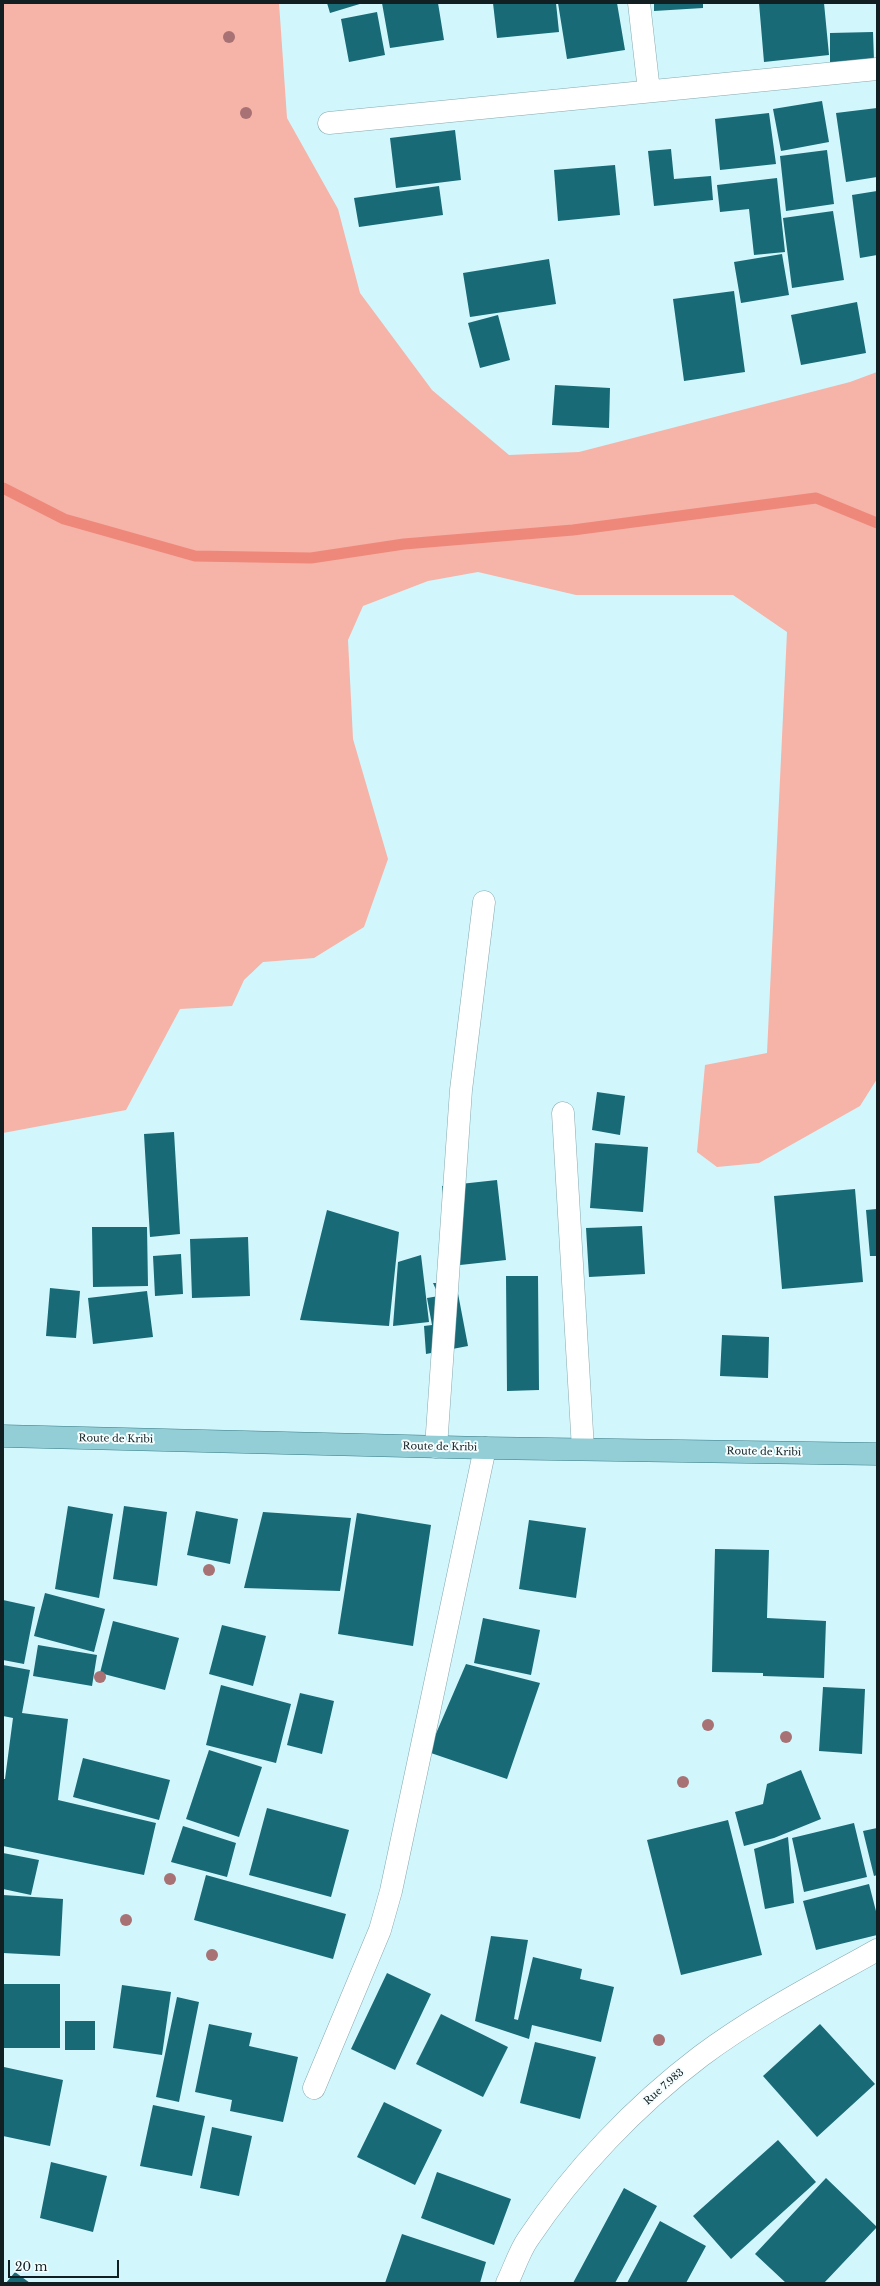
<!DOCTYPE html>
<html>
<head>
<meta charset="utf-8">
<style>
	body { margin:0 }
	#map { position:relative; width:880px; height:2286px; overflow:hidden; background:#d1f6fc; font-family:"Libre Baskerville",serif }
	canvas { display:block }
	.frame { position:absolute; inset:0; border:4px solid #121f22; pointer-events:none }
	.scale { position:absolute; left:8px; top:2260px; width:111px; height:18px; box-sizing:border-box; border:2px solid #121f22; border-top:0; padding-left:5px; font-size:12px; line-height:14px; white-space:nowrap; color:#121f22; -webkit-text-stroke:3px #f5fdfe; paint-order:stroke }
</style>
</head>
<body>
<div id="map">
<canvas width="880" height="2286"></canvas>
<div class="frame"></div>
<div class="scale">20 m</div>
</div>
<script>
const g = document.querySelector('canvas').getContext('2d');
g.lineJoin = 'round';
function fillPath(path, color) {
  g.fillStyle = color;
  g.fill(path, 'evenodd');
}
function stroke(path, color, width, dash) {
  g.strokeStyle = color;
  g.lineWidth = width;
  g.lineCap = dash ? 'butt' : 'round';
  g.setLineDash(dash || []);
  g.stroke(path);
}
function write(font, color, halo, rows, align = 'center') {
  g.font = font + ' "Libre Baskerville",serif';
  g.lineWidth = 4;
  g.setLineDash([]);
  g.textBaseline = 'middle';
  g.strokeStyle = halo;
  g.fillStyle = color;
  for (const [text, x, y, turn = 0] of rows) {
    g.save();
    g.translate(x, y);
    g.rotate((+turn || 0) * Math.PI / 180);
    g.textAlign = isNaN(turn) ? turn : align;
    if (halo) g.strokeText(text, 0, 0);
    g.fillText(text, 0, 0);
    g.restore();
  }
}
const green = new Path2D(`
	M3,3H279L287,118L338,209L360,293L432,390L509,455L579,452L850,382L877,372V1079L860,1106L759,1163L717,1167L697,1152L705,1065L767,1053L787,632L733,595H576L478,572L428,581L363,606L348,640L353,739L388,859L364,927L314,958L263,962L244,980L232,1006L180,1009L126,1110L3,1133Z`);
const stream = new Path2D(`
	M3,488L64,519L195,556L311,558L404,544L573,530L816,498L877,523`);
const building = new Path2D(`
	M327,3H363L330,13Z
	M382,3H438L444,40L390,48Z
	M493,3H556L559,32L497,38Z
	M558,3H617L625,50L567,59Z
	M654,3H703V8L654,11Z
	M759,3H824L829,55L764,62Z
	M377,12L385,55L349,62L341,19Z
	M873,32L874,61L830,63V33Z
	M822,101L829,142L781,151L773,109Z
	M877,108V177L846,182L836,113Z
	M769,113L776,164L720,170L715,119Z
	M455,130L461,180L396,188L390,138Z
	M671,149L674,179L711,176L713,200L654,206L648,151Z
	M827,150L834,204L786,211L780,156Z
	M615,165L620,215L558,221L554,170Z
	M777,178L785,252L754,255L749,209L720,212L717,185Z
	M439,186L443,215L359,227L354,198Z
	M877,191V255L860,258L852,195Z
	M833,211L844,280L792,288L783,218Z
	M782,254L789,295L741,303L734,262Z
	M549,259L556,304L470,317L463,273Z
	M734,291L745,372L684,381L673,299Z
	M857,302L866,353L801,365L791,315Z
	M498,315L510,360L480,368L468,323Z
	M555,385L610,388L609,428L552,425Z
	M597,1092L625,1096L620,1135L592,1130Z
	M174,1132L180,1234L150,1237L144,1134Z
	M595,1143L648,1147L643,1212L590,1208Z
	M497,1180L506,1260L451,1266L442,1186Z
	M855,1189L863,1282L782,1289L774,1196Z
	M877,1209V1256H870L866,1210Z
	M327,1210L399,1232L389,1326L300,1320Z
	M642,1226L645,1274L589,1277L586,1228Z
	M92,1227H147L148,1286L93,1287Z
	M248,1237L250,1296L192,1298L190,1239Z
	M181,1254L183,1294L155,1296L153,1256Z
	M421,1255L429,1322L393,1326L398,1262Z
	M506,1276H538L539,1390L507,1391Z
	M433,1283H456L468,1346L426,1354L424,1326L432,1325L427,1298L439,1296Z
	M50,1288L80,1291L76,1338L46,1336Z
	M147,1291L153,1337L93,1344L88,1298Z
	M722,1335L769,1337L768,1378L720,1376Z
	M68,1506L113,1514L99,1598L55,1589Z
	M124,1506L167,1512L157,1586L113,1579Z
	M196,1511L238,1519L230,1564L187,1555Z
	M263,1512L351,1518L340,1591L244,1588Z
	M357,1513L431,1525L413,1646L338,1634Z
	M529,1520L586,1528L576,1598L519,1589Z
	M715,1549L769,1550L767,1618L826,1621L824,1678L763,1676V1673L712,1672Z
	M45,1593L105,1609L94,1652L34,1636Z
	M3,1600L35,1607L24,1664L3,1660Z
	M483,1618L540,1630L531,1675L474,1663Z
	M113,1621L179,1638L165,1690L100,1673Z
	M222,1625L266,1636L253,1686L209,1674Z
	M38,1645L97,1655L92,1686L33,1676Z
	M466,1664L540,1683L507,1779L428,1752Z
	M3,1665L30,1670L22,1713L68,1719L58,1800L156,1823L144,1875L3,1846V1779H5L13,1718L3,1716Z
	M221,1685L291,1704L276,1763L206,1745Z
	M823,1687L865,1689L862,1754L819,1751Z
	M300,1693L334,1701L322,1754L287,1745Z
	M209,1750L262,1767L239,1837L186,1819Z
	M83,1758L170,1780L159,1820L73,1797Z
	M801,1770L821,1819L774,1838L744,1846L735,1812L763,1804L767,1784Z
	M267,1808L349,1830L331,1897L249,1875Z
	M728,1820L762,1955L681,1975L647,1840Z
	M854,1823L867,1877L804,1892L792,1838Z
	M183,1826L236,1843L227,1877L171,1862Z
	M877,1828V1875L874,1876L863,1831Z
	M788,1837L794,1903L765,1909L754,1849Z
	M3,1853L39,1860L31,1895L3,1889Z
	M206,1875L346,1914L333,1959L194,1920Z
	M869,1884L877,1915V1935L816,1950L803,1901Z
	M3,1895L63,1899L60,1956L3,1953Z
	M491,1936L528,1940L514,2019L518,2020L533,1957L582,1969L580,1979L614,1987L601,2042L532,2025L529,2039L475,2021Z
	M387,1973L431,1994L395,2070L351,2049Z
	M3,1984H60V2048H3Z
	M122,1985L171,1992L162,2055L113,2048Z
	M177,1997L199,2002L179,2102L156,2097Z
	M441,2014L508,2047L483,2097L416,2064Z
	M65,2021H95V2050H65Z
	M209,2024L252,2033L249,2046L298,2057L283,2122L230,2111L232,2100L195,2092Z
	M820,2024L875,2084L817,2137L763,2076Z
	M535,2042L596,2057L580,2119L520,2103Z
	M4,2067L63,2080L50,2146L3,2136Z
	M384,2102L442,2130L415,2185L357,2157Z
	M153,2105L205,2116L192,2176L140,2166Z
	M212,2127L252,2136L239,2196L200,2188Z
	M778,2140L816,2182L731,2259L693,2216Z
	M51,2162L107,2176L93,2232L40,2218Z
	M437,2172L511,2199L494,2245L421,2218Z
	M826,2178L877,2227L824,2283H786L755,2254Z
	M624,2188L657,2206L615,2283H573Z
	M660,2221L706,2246L686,2283H627Z
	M402,2234L486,2262L480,2283H385Z
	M15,2272L30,2283H6Z`);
const street = new Path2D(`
	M639,3L649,91
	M329,123L877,69
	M563,1113L583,1449
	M436,1447L461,1090L484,902
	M314,2088L380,1930L391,1891L485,1448
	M507,2283C514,2269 519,2252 528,2239C574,2170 635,2106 701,2056C756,2015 818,1983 877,1950`);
const primary = new Path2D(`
	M3,1436L485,1448L877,1454`);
const trees = [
	[229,37],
	[246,113],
	[209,1570],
	[100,1677],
	[708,1725],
	[786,1737],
	[683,1782],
	[170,1879],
	[126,1920],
	[212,1955],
	[659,2040]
];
const streetNames = [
	["Route de Kribi",116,1439,1],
	["Route de Kribi",440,1447,1],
	["Route de Kribi",764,1452,1],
	["Rue 7.983",664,2087,-41]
];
fillPath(green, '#f6b3a8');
stroke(stream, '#ee887a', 11);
fillPath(building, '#176a76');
stroke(street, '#86a9af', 23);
stroke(primary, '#377b85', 23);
stroke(street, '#fff', 22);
stroke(primary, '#93cdd6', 22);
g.fillStyle = '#a87275';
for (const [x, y] of trees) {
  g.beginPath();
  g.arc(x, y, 6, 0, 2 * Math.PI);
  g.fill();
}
write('10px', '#121f22', '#f5fdfe', streetNames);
</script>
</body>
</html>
